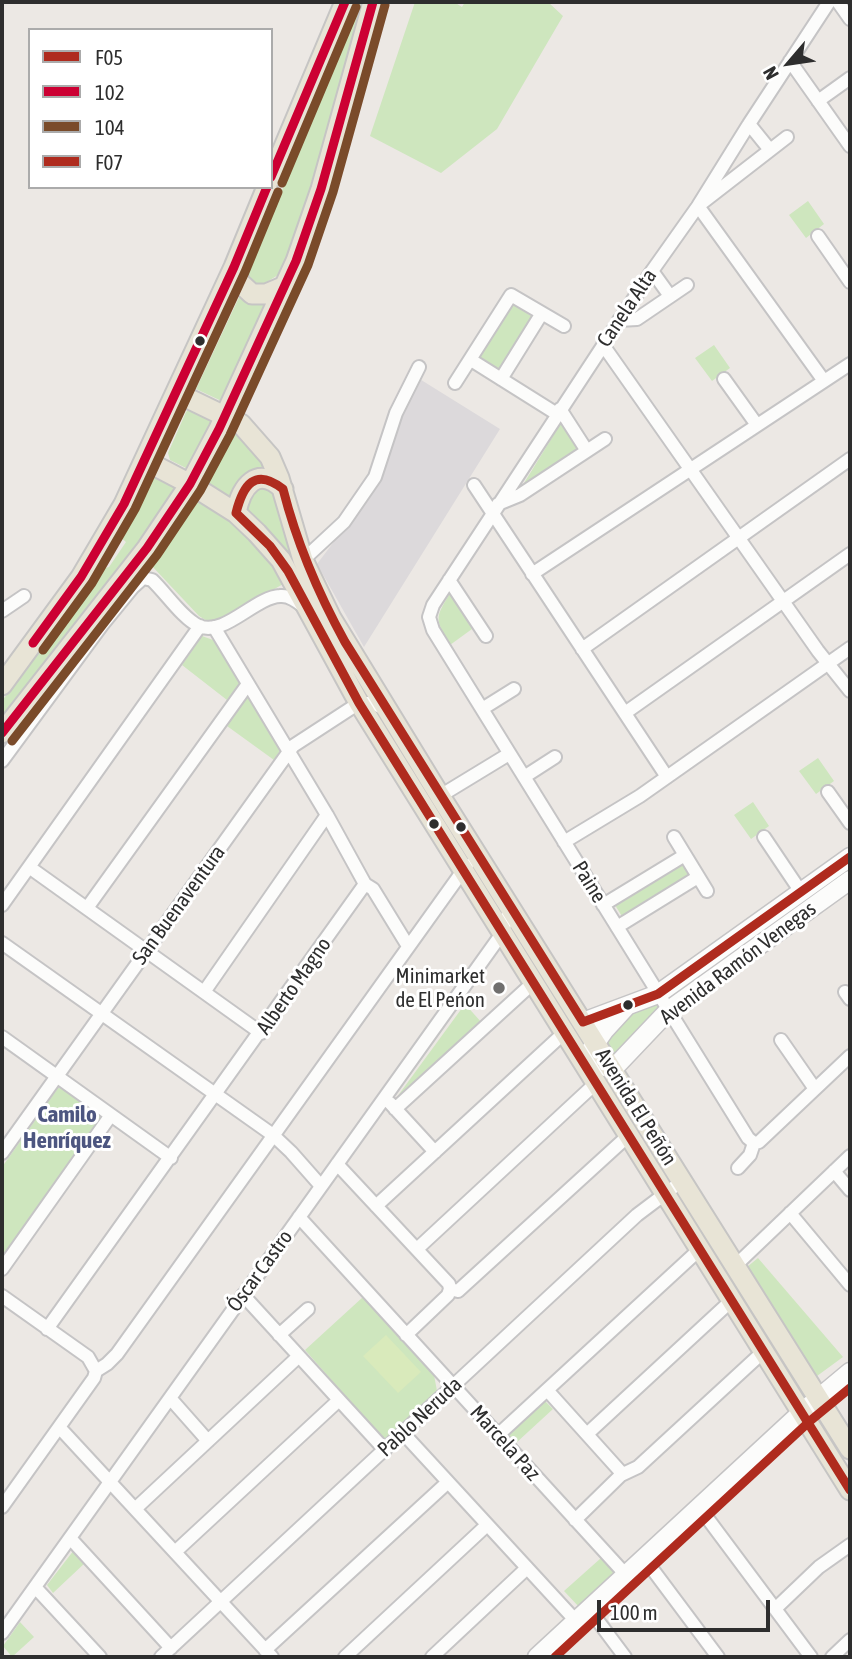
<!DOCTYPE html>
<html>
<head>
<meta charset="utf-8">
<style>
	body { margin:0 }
	#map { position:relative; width:852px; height:1659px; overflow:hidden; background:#ece8e4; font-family:"Asap Condensed",sans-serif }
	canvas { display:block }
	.frame { position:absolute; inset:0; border:4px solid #2e2e2e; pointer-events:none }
	.legend { position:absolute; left:28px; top:28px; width:245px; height:161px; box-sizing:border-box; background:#fff; border:2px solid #ababab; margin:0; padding:9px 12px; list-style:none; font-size:21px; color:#2e2e2e }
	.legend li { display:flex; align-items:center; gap:14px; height:35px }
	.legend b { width:35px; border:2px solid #ababab }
	.north { position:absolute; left:754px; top:28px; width:70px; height:70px; -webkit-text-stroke:5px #fff; paint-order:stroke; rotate:241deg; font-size:19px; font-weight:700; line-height:28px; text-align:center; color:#2e2e2e }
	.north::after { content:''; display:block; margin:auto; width:24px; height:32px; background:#2e2e2e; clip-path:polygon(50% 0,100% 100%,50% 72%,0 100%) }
	.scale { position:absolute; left:597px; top:1600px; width:173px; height:32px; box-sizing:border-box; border:4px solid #2e2e2e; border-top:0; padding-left:9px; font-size:21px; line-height:24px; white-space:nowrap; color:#2e2e2e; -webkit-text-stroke:5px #fff; paint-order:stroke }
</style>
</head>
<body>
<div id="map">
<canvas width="852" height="1659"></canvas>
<div class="frame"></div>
<ul class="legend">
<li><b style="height:9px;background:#af2b1e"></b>F05</li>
<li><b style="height:9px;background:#c03"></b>102</li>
<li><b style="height:9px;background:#7a4b2a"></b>104</li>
<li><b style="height:9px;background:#af2b1e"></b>F07</li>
</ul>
<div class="north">N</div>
<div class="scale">100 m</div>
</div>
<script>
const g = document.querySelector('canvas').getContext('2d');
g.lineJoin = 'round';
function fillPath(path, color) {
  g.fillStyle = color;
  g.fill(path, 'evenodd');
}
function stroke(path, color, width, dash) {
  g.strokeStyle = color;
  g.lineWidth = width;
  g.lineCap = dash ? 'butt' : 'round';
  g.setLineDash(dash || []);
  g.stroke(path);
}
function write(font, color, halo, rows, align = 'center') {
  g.font = font + ' "Asap Condensed",sans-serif';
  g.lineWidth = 6;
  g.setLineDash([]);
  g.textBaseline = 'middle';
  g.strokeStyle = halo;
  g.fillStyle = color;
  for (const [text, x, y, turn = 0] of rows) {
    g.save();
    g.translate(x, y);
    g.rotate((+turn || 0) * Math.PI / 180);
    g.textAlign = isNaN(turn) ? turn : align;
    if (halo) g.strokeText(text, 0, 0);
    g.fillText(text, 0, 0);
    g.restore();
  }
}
const industrial = new Path2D(`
	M418,378L500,429L364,647L317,564L377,485L386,464L401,415Z`);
const green = new Path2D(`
	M354,2H364L300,222L283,272L265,283H254L248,274L322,92Z
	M415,2H454L462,7L465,2H548L563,16L497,129L441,173L370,136Z
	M808,201L824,224L806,238L789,215Z
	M241,293L279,296L228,404L196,389Z
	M512,303L534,318L500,372L477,360Z
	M714,345L730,368L712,381L695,358Z
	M193,406L218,419L195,466L186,468L170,460L168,453L186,412Z
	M564,418L581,450L521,488Z
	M234,431L246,438L272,472L276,502L301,574L221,619L207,621L199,616L151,565L202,496Z
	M151,475L181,489L2,728V701L97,570L109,567L126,542L120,537Z
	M449,595H452L472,629L450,645C436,620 434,619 449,595Z
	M202,636L213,640L218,637L243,679L227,700L182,665Z
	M250,693L283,746L274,760L227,726Z
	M818,758L834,781L816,794L799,771Z
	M753,802L769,826L751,839L734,815Z
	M682,864L690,878L623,918L615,905Z
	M850,866V872L616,1055L605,1039L640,1006Z
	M465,1004L482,1023L400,1101L397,1097Z
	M58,1088H63L100,1114L102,1120L2,1264V1167Z
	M758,1258L843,1357L817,1376L747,1267Z
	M363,1297L434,1375L437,1391L384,1440L305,1350Z
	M543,1399L553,1409L516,1443L506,1433Z
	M74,1550L86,1562L53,1593L47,1585Z
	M601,1558L617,1574L580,1608L564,1591Z
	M20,1622L34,1637L12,1657L3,1646Z`);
const pitch = new Path2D(`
	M386,1335L421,1372L398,1393L363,1356Z`);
const street = new Path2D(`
	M838,2L850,19
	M790,61L850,146
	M818,101L850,78
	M749,124L770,150
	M787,137L698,206L824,381
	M818,236L850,282
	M652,271L670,296
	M619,320L637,319L687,285
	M603,345L818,651L850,691
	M471,360L557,414
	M501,379L542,313
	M724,379L757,425
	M455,383L511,295L564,326
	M560,409L587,451
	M474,485L667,777
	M498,504L520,495L605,439
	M303,560L344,522L375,477L396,413L419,367
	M532,574L850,364
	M449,580L486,636
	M2,611L24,596
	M214,627L327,815L365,884L373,889L408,946
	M582,649L850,459
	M482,709L514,689
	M625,713L850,554
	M2,761L102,625L133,587L143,578L152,580C165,592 183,619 199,626C224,637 255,597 280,596C289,595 297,601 304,607
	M524,777L555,757
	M828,792L850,823
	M440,796L509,754
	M674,837L707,891
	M764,837L801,892
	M564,842L640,796L850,648
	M29,867L261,1033
	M2,905L200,626
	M603,905L685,855
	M87,908L248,684
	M617,927L698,877
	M2,943L273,1135L291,1152L321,1186
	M204,992L327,815
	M845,992L850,999
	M2,1037L171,1158
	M781,1040L815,1089
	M390,1103L435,1152
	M395,1109L534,982
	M754,1143L748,1138L433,630L429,617L433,605L652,271L698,206L749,124L829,2
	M2,1153L293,746L359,703H372L387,710
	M337,1164L449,1284L450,1289
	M738,1168L750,1155L754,1143L759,1142L850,1056
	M834,1171L850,1190
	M376,1206L565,1032
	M790,1213L850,1285
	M299,1217L626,1575
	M417,1249L596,1083
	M736,1265L850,1156
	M2,1269L111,1115
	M450,1289L458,1291L629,1135
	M243,1295L385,1450
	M2,1296L88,1357L96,1371
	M47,1329L365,884
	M279,1335L308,1309
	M406,1335L448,1295L450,1289
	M547,1390L619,1470L621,1475
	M170,1398L208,1441
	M59,1427L272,1657
	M403,1433L576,1621
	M587,1434L732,1300
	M498,1435L700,1249
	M2,1507L94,1378L96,1371L107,1364L117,1354L467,865
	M699,1507L811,1657
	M135,1509L299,1356
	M575,1520L621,1475L638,1467L764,1351
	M70,1538L171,1648
	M175,1552L339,1400
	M644,1558L718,1657
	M35,1587L100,1657
	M589,1609L625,1657
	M775,1609L819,1567L850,1545
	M2,1633L503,932L510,905
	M265,1650L448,1482
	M161,1657L637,1215L682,1181
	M345,1657L487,1525
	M432,1657L527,1568
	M832,1657L850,1640`);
const secondary = new Path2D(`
	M626,1007L604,1031L583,1061L613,1069L669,1010L850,880
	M583,1022L658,994L850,857
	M537,1657L802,1412L850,1372`);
const primary = new Path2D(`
	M271,178L345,2
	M234,267L240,283L252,294H266L285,286
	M177,393L241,424L270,457L279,478L303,560L331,618L440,796L850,1449
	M146,461L190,484L236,513L257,533L281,560L359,703L850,1490
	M236,513C241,487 257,464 283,489
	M2,685L81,577L124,504L234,267L267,187
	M2,733L147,548L190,484L219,429L296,261L321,189L373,2`);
const bus1 = new Path2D(`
	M850,857L658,994L583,1022L345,642C318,593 297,544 283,489C255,467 243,485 236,513L270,546L288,571L359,703L850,1490`);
const bus2 = new Path2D(`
	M271,177L345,2
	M33,643L81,577L124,504L234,267L267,187
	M2,733L147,548L190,484L219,429L296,261L321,189L373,2`);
const bus3 = new Path2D(`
	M282,183L356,7
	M43,650L92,583L135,509L245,272L278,192
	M12,741L157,555L200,491L230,435L308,265L333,192L385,5`);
const bus4 = new Path2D(`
	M555,1657L810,1421L850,1388`);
const markers = [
	[200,341,6,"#2e2e2e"],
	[434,824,6,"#2e2e2e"],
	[461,827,6,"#2e2e2e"],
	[499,988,7,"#706f6e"],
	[628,1005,6,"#2e2e2e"]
];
const streetNames = [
	["Canela Alta",627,308,-56],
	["Paine",589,882,58],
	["San Buenaventura",179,905,-54],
	["Avenida Ramón Venegas",738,963,-37],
	["Alberto Magno",294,986,-55],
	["Avenida El Peñón",636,1107,58],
	["Óscar Castro",260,1271,-54],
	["Pablo Neruda",420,1417,-43],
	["Marcela Paz",505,1443,48]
];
const poiNames = [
	["Minimarket",485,976],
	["de El Peńon",485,1000]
];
const neighbourhoodNames = [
	["Camilo",67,1115],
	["Henríquez",67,1141]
];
fillPath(industrial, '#dcd9db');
fillPath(green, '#cee6be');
fillPath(pitch, '#d9eabb');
stroke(street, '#c5c4c5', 16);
stroke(secondary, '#c5c4c5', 21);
stroke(primary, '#c6c5c4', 23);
stroke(street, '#fcfcfb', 12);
stroke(secondary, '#fcfcfb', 18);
stroke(primary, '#e8e4d6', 19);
stroke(bus1, '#af2b1e', 9);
stroke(bus2, '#c03', 9);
stroke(bus3, '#7a4b2a', 9);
stroke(bus4, '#af2b1e', 9);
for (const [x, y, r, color] of markers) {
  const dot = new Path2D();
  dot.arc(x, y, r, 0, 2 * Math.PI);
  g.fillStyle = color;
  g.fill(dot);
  stroke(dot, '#fff', 2.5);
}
write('21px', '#2e2e2e', '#fff', streetNames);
write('21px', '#2e2e2e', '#fff', poiNames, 'right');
write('bold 23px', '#4d5680', '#fff', neighbourhoodNames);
</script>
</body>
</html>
